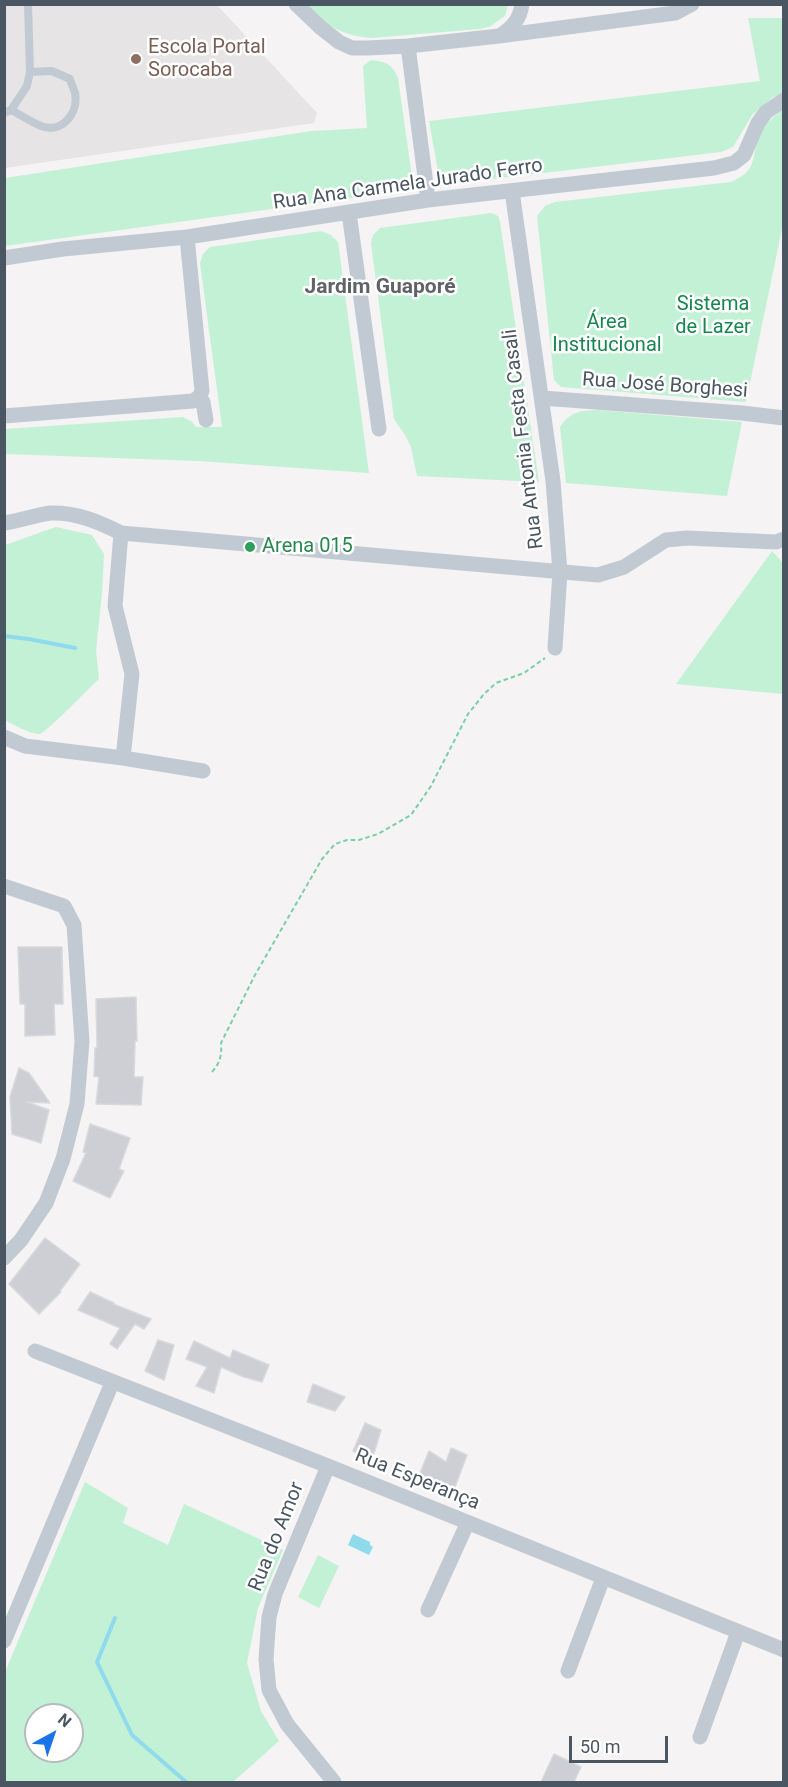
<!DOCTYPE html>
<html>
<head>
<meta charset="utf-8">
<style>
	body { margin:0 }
	#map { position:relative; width:788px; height:1787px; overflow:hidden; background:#f5f3f3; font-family:Roboto,sans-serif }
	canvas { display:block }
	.frame { position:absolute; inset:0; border:6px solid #4a5661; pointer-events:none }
	.north { position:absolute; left:24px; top:1703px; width:60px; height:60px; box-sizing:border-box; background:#fff; border:2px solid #b7bbc0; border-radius:50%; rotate:40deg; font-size:16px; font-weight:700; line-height:24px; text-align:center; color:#4a5661 }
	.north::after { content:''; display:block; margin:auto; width:21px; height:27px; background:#1a73e8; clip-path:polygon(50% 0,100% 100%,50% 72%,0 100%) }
	.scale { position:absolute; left:569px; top:1736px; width:99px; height:27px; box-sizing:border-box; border:3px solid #4a5661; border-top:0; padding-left:8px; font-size:18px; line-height:21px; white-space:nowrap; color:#4a5661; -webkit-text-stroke:4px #fff; paint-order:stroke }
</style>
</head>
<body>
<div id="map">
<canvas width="788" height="1787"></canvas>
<div class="frame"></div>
<div class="north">N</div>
<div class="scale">50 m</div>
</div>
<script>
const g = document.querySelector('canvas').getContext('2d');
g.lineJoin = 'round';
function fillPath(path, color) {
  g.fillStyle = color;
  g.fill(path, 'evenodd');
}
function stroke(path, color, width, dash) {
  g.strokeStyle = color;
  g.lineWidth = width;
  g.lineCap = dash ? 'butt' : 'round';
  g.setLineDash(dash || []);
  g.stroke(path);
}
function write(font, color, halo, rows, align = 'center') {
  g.font = font + ' Roboto,sans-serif';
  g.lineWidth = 5;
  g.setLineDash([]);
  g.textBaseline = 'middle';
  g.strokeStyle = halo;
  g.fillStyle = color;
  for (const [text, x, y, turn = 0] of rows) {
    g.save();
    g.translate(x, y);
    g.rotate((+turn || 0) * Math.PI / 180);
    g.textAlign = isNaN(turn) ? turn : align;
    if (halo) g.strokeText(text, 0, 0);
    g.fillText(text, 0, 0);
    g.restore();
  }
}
const education = new Path2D(`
	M4,5H217L317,113L314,123L5,168Z`);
const green = new Path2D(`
	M305,5H508L505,16L489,27L479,29L372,38C342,36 326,25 305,5Z
	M748,18H783V93L772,98L752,115L733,147L721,152L450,184L442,179L438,171L429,121L760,81Z
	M371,60C387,62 392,64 398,78L412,177L407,185L395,192L5,246V178L311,131L367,128L363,66Z
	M783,109V224L746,402L561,387L554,380L537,216L545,206L555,202L731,182C763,168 748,152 763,129C768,121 776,115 783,109Z
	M491,213L498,216L500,222L539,482L417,476L411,447L405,435L394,419L371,243L373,235L380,228Z
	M321,231L331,235L338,242L369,473L198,461L5,454V429L183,417L192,422L196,427H222L200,263L203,254L210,247Z
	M598,410L742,422L727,496L566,483L560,427C571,411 579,411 598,410Z
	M56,527L92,535L104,554L102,593L96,651L99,679C90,687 47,732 40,734C32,735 12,724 5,720V545Z
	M772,551L783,563V694L676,684Z
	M85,1482L128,1508L123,1523L168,1545L184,1504L283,1550L258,1608L247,1663L261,1711L279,1741L233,1782H5V1672ZM36,1715H72V1751H36Z
	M318,1555L339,1566L319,1608L298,1597Z`);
const water = new Path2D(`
	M353,1534L370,1542V1545L373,1547L369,1555L348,1545Z`);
const stream = new Path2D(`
	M4,636L29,639L75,648
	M115,1618L97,1662L132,1735L186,1782`);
const building = new Path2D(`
	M18,947H62L63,1004H54L55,1035L25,1036V1004H20Z
	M136,997L137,1041H135L134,1077H143L141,1105L96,1104L99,1077L94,1076L95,1048H97L96,999Z
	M19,1068L29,1073L50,1103L27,1102L49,1110L41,1143L12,1134L10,1097Z
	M90,1124L130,1138L119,1169L124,1171L110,1198L73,1181L86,1153L83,1152Z
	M45,1238L80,1264L60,1291L61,1292L39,1314L9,1284Z
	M90,1292L114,1303L113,1304L151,1319L144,1329L135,1324L117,1349L110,1344L120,1328L78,1310Z
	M158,1340L174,1345L164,1380L145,1371Z
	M194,1341L230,1358L233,1350L269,1365L262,1382L244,1377L221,1367L214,1393L196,1386L207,1367L186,1359Z
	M313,1384L345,1397L335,1411L307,1402Z
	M365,1423L381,1430L372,1460L353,1451Z
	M451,1448L467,1455L452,1495L432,1486L431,1490L416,1483L429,1451L446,1462Z
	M554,1754L581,1767L574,1782H541Z`);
const path = new Path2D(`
	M212,1072C220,1063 222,1055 221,1043L255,975L322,859L335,844L347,840H359L378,834L411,815L431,786L468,714L484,694L496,683L524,673L545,658`);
const service = new Path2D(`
	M11,110C21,115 31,122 41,126C62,134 79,113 75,93C74,89 71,84 70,79L52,71L30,72
	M4,113L11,110L27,86L30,72L28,4`);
const minor = new Path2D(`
	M296,4L320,27L339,42L352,48H367L408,46L499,36L675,13L692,4
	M501,35C513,27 520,19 522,4
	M408,46L428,200
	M512,191L553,481L560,572L555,648
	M349,213L379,429
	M187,237L202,391L199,397L203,402L206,420
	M4,258L63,249L187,237L428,200L714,168L734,163L744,155L758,123L766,112L784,100
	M542,398L742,413L784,418
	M4,416L193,401L199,397
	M4,523C20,521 35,515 50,513C76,512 99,522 121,533L598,575L624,567L666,540L687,538L776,542L784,539
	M121,533L115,606L132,674L123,758
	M4,737L25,746L123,758L203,771
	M4,886L64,906L74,925L82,1041L77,1104L63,1159L46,1203L21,1240L4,1258
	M35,1351L328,1466L784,1650
	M328,1466L275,1594L269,1617L266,1659L269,1690L287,1724L334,1782
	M428,1610L467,1524
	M4,1641L112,1383
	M568,1671L603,1578
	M700,1737L738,1632`);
const markers = [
	[136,59,6,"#8d6e63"],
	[250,547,6,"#2e9e5b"]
];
const educationNames = [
	["Escola Portal",148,48],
	["Sorocaba",148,71]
];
const streetNames = [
	["Rua Ana Carmela Jurado Ferro",408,185,-8],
	["Rua José Borghesi",665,386,4],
	["Rua Antonia Festa Casali",524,439,-97],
	["Rua Esperança",417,1480,22],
	["Rua do Amor",277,1537,-68]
];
const parkNames = [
	["Sistema",713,305],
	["de Lazer",713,328],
	["Área",607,323],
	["Institucional",607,346]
];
const leisureNames = [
	["Arena 015",262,547]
];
const neighbourhoodNames = [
	["Jardim Guaporé",380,288]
];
fillPath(education, '#e6e4e5');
fillPath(green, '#c3f1d5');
fillPath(water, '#90daee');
stroke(stream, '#90daee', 4);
fillPath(building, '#cdcfd5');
stroke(building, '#d7d9de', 1.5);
stroke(path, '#7ad0a6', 2, [4.5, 3]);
stroke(service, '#c1cad2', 8);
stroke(minor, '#c1cad2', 15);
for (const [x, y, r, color] of markers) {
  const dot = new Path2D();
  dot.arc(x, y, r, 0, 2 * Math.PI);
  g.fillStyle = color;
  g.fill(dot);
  stroke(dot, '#fff', 2);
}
write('20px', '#785e54', '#fff', educationNames, 'left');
write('20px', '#4a5661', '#fff', streetNames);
write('20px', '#17864f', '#fff', parkNames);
write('20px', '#27864d', '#fff', leisureNames, 'left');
write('bold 21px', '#5f6368', '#fff', neighbourhoodNames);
</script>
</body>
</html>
